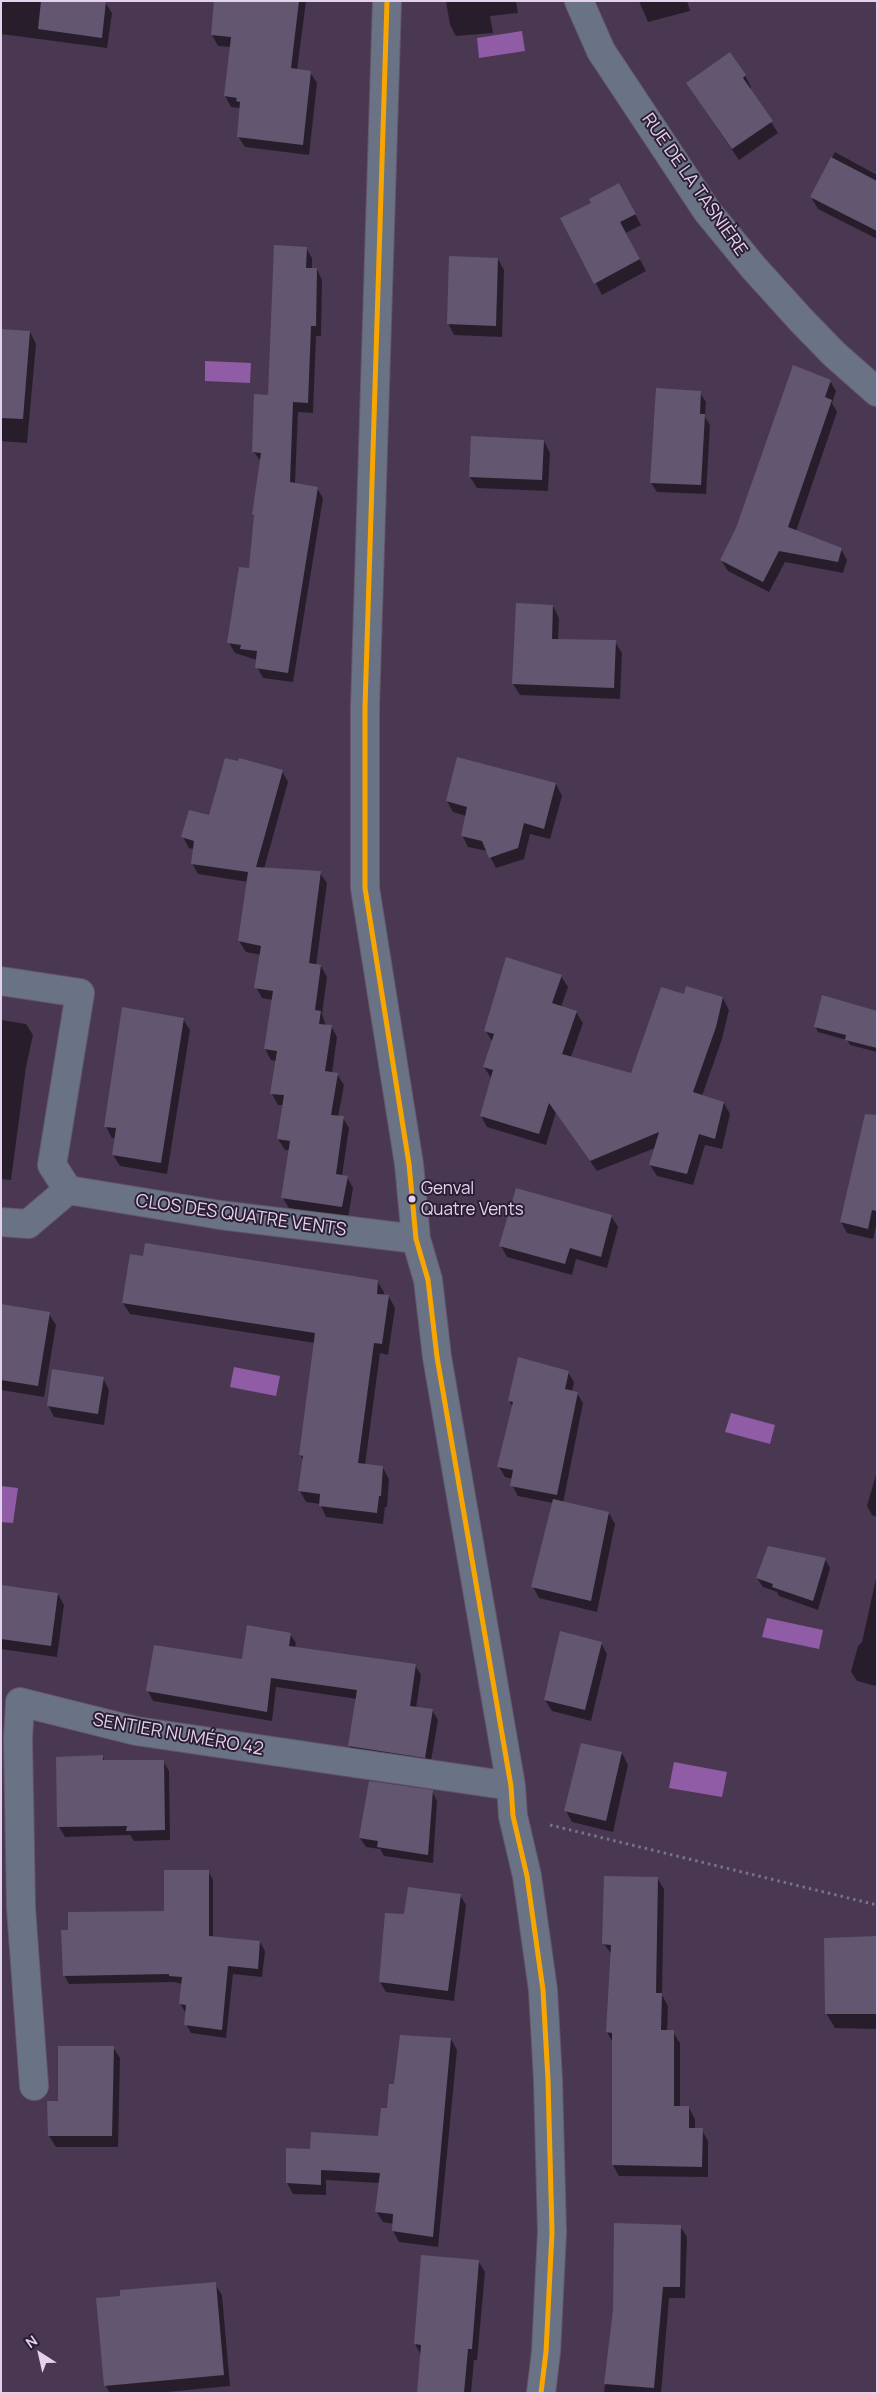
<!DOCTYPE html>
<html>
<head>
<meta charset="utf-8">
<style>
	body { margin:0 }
	#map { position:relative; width:878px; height:2394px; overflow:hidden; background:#4a3852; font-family:Manrope,sans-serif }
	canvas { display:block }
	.frame { position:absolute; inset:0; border:2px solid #e4d1ed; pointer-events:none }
	.north { position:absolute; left:15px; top:2329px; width:50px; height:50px; -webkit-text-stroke:4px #2c1e32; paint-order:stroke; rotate:325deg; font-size:14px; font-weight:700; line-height:20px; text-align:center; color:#e4d1ed }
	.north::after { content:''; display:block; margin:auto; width:18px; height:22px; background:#e4d1ed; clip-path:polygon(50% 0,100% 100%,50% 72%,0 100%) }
</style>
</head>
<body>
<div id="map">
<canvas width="878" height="2394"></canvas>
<div class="frame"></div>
<div class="north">N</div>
</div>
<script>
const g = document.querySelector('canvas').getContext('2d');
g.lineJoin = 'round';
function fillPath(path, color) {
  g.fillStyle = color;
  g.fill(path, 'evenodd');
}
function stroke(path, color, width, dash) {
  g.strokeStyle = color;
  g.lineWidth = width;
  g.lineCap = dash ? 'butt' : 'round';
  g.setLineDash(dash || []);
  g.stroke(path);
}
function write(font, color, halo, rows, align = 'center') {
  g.font = font + ' Manrope,sans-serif';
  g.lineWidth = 4;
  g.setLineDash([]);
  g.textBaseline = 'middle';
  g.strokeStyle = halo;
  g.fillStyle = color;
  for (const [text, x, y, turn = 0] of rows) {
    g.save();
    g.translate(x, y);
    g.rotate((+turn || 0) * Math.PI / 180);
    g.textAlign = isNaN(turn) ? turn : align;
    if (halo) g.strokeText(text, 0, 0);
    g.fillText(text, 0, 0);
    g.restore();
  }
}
const water = new Path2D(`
	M522,31L525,51L479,58L477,38Z
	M205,361L251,363L250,383L205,381Z
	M234,1367L280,1376L276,1396L230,1387Z
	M731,1413L775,1425L770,1444L725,1432Z
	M1,1486L18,1488L13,1523L1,1522Z
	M767,1618L823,1630L819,1649L762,1637Z
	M674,1762L727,1772L722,1797L669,1788Z`);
const shadow = new Path2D(`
	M1,1L105,2L112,13L107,48L1,34Z
	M217,1H306L297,70L310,72L317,83L309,155L245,147L238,136L240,108L231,107L225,96L231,47L218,46L212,35Z
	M446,1H516L518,13L490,16L493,33L456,36L450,25Z
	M639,1H687L690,11L648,22Z
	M745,75L751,87L750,89L778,133L739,160L687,84Z
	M835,152L877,175V239L818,209L811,197Z
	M619,185L641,225L626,233L646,271L602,295L562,219L592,204Z
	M306,248L312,258V269H317L322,280L321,336H316L313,413L298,412L295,484L317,488L323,498L293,682L263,678L257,667V660L235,653L229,643L250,569L255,518L253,515L261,462L254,452Z
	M498,259L504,270L502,337L454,335L448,323Z
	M1,330L30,332L36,344L27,443L1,441Z
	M830,381L836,391L832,403L837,412L796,531L841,549L847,560L843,573L785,562L769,592L728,571L721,560Z
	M700,393L706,402L705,417L710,425L706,494L657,492L651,483Z
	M544,441L550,453L548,491L477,488L470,477Z
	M553,606L559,618L558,640L615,642L622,653L620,699L520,695L513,684Z
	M458,758L556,784L562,796L550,839L530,834L524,859L496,868L487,851L468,847L462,835L466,816L453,812L447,801Z
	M282,771L288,782L264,869L320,873L327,883L316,966H321L327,977L322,1014L326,1026H331L337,1037L332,1073L337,1074L344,1085L338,1117L343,1118L349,1128L342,1176L347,1177L353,1188L348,1218L289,1208L282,1197L290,1150H285L278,1139L283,1105H278L272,1094L277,1061L271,1060L265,1049L273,1000L262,998L256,987L261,955L246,952L239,941L248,882L198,874L192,863L194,849L189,848L183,837L210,817Z
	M561,976L568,987L561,1007L576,1012L583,1023L571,1057L631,1075L685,995L723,998L729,1010L722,1039L702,1096L724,1103L730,1114L722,1149L705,1145L693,1185L657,1176L650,1165L655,1148L597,1171L556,1112L546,1145L487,1127L481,1116L491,1078L484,1067L493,1043L486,1031Z
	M877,1012V1052L850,1045L847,1040L818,1032L815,1026Z
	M183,1019L190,1030L167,1174L120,1166L113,1155L116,1138H112L106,1127Z
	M1,1020L26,1024L33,1035L26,1067L11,1180L1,1179Z
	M877,1141V1222L873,1239L847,1233L841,1222Z
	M611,1216L618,1227L607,1268L576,1259L572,1275L507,1257L501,1246Z
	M377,1281L384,1292L383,1296L389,1297L395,1308L388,1355L380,1353L365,1465L383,1468L389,1479L387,1507H385L383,1524L326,1517L320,1504L306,1502L300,1491L304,1461L300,1455L315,1343L130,1314L123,1303Z
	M1,1306L49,1314L56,1325L44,1397L1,1390Z
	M568,1372L574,1382L572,1392L577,1393L583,1403L563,1503L609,1513L615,1524L597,1612L539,1598L533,1587L553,1503L518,1496L512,1485L513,1479L505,1477L499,1467L513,1407L509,1401Z
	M103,1378L109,1390L104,1425L54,1417L48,1405Z
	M877,1471V1517L872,1515L867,1506Z
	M825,1559L830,1568L818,1610L779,1596L777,1592L763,1587L757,1578Z
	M877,1574V1690L876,1686L857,1681L851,1672L858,1646L862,1642Z
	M1,1586L58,1594L64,1605L57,1657L1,1649Z
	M290,1634L296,1643L295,1648L415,1665L421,1675L416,1708L432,1710L438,1720L430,1767L354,1756L349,1746L357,1699L276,1687L272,1721L153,1701L148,1691L243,1660Z
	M601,1643L607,1654L591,1721L552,1711L545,1700Z
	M622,1753L628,1765L613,1832L572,1822L566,1811Z
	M103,1757L105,1761H163L169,1771L170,1840L134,1841L130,1835L65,1837L59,1827Z
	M432,1791L437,1801L433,1863L384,1856L380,1849L366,1847L360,1838Z
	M208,1871L213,1880V1938L260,1942L265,1951L262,1977L233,1974L226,2038L191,2033L186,2024L185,2012L180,2003L182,1984L174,1982L69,1984L64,1975L165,1912Z
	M657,1878L664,1889L662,1995L668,2006L667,2032H673L680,2043V2108H689L695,2119V2129L702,2130L708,2141V2177L619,2176L613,2165V2043L607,2032L612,1955L604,1944Z
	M460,1895L466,1905L454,2001L386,1992L380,1982L405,1915Z
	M877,1937V2029L835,2028L826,2013Z
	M451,2039L457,2050L438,2247L399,2242L393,2231L394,2224L383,2222L376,2211L380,2183L326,2180V2195L293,2194L287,2183L311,2151L379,2138L388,2110Z
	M113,2047L120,2058L118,2147H56L49,2136L59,2102Z
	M680,2226L687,2237L685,2298H669L661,2393H604L614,2310Z
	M478,2261L485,2272L477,2360H474L471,2393H418L421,2355L415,2344Z
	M215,2284L222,2295L230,2386L156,2393H110L105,2385Z`);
const building = new Path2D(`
	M41,1H106L102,38L38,29Z
	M214,1H299L291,68L311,71L303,145L237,137L240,102L236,101L237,98L224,96L231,37L211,35Z
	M730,52L746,75L743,78L773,121L732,149L686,83Z
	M831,157L877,181V231L810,197Z
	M619,183L636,214L620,222L640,259L594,284L560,218L591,203L589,199Z
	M274,245L307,247L306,268H317L316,326H311L308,403L293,402L290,482L318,487L288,673L255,668L257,651L240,649L241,645L227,643L239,567L249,568L254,515H252L261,453L252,452L254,394L268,395Z
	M449,256L498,258L496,326L447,324Z
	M1,329L30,331L23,419L1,418Z
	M793,365L831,380L825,397L832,400L788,527L842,548L838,562L779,551L763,582L720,560L736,528Z
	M656,388L701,391L700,414H705L701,485L650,483Z
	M471,436L544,440L542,480L469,477Z
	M516,603L553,605L552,639L616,640L614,688L512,684Z
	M457,757L556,783L544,829L524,823L518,848L489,858L482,841L461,836L467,807L446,801Z
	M225,758L238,761L239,758L283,770L256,867L321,871L309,963L321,965L315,1010L321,1011L319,1024L332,1025L325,1071L338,1073L331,1115L344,1116L336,1174L348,1176L342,1207L281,1198L290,1141L277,1139L284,1095L270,1094L277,1051L264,1049L273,991L254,988L261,946L238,941L248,872L191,864L194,841L181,837L189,810L209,815Z
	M506,957L562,975L552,1003L577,1011L562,1054L631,1073L661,987L684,994L686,986L723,997L716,1027L693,1092L724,1102L715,1139L699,1134L687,1174L649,1165L659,1132L590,1161L549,1103L539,1134L480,1116L493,1070L483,1067L494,1034L484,1031Z
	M822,995L877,1011V1048L845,1040L846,1035L814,1027Z
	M122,1007L184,1018L161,1163L112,1155L116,1128L104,1127Z
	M865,1114L877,1115V1211L872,1210L868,1229L840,1222Z
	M516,1188L612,1215L601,1257L570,1248L565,1264L499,1246Z
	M145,1243L378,1280L377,1294L389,1295L382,1344L374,1343L358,1463L383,1466L381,1496H379L377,1513L319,1506L320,1494L298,1491L303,1456L299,1455L315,1333L122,1303L130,1254L143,1256Z
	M1,1304L50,1312L38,1386L1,1380Z
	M518,1357L569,1371L565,1389L578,1392L557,1495L510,1486L513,1470L497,1467L513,1402L508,1401Z
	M52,1369L104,1377L98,1414L47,1406Z
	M553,1499L609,1512L591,1601L531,1587Z
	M768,1546L826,1558L813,1601L772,1587L773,1584L756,1578Z
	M1,1585L58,1593L51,1646L1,1639Z
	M247,1625L291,1633L289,1646L416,1664L410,1706L433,1709L425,1758L348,1746L357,1690L271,1678L267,1712L146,1691L154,1645L242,1659Z
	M560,1631L602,1642L585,1710L544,1700Z
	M581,1743L622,1752L606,1821L564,1811Z
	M103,1755V1760H164L165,1830L126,1831L127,1826L57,1827L56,1757Z
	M369,1781L433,1790L428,1855L377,1847L378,1841L359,1838Z
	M164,1870H209V1936L260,1941L258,1969L228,1966L222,2030L184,2025L186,2005L179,2004L182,1977L169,1976V1974L63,1976L61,1930H68V1912L164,1911Z
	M604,1876L658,1877L656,1993H662L661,2030H674V2106H689V2128H703L702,2167L612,2165V2033L606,2032L611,1945L602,1944Z
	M408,1887L461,1894L448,1991L379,1982L385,1913L404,1914Z
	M877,1936V2014H825L824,1938Z
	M400,2035L451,2038L433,2237L392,2231L393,2214L375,2212L380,2173L321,2170V2185L286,2183V2148L310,2149L311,2132L378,2136L381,2108H387L389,2084H394Z
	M58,2046H114L112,2136H48L47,2101H58Z
	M614,2223L681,2225L680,2287H663L654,2388L604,2384L613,2310Z
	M421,2255L479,2260L472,2349H468L464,2393H417L421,2345L414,2344Z
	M216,2282L224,2375L104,2386L96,2298L120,2296V2290Z`);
const path = new Path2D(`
	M550,1825L877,1905`);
const minor = new Path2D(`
	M387,1L365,707V888L409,1164L416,1239L428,1280L437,1357L511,1786L513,1816L527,1876L543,1990L548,2080L552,2232L546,2352L541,2393
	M579,1L601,51L707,211L753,267L801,320L834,354L877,392
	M1,981L80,993L52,1165L68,1190L220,1215L416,1239
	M1,1222L28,1224L68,1190
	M34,2086L21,1908L18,1739L20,1702L136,1731L511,1786`);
const bus1 = new Path2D(`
	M387,1L365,707V888L409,1164L416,1239L428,1280L437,1357L511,1786L513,1816L527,1876L543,1990L548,2080L552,2232L546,2352L541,2393`);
const markers = [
	[412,1199,4.5,"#e4d1ed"]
];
const busNames = [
	["Genval",421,1189],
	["Quatre Vents",421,1210]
];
const streetNames = [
	["RUE DE LA TASNIÈRE",694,185,55],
	["CLOS DES QUATRE VENTS",241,1216,8],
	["SENTIER NUMÉRO 42",178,1735,10]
];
fillPath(water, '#8f5ca5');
fillPath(shadow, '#0007');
fillPath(building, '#635671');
stroke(minor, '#65566b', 30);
stroke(path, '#747586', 3, [2.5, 4]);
stroke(minor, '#6a7385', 28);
stroke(bus1, '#f7a600', 5);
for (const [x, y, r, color] of markers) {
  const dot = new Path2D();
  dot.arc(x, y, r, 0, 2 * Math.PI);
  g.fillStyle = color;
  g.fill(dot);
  stroke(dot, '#2c1e32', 2);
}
write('17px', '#e4d1ed', '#2c1e32', busNames, 'left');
write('18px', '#e4d1ed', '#2c1e32', streetNames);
</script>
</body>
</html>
